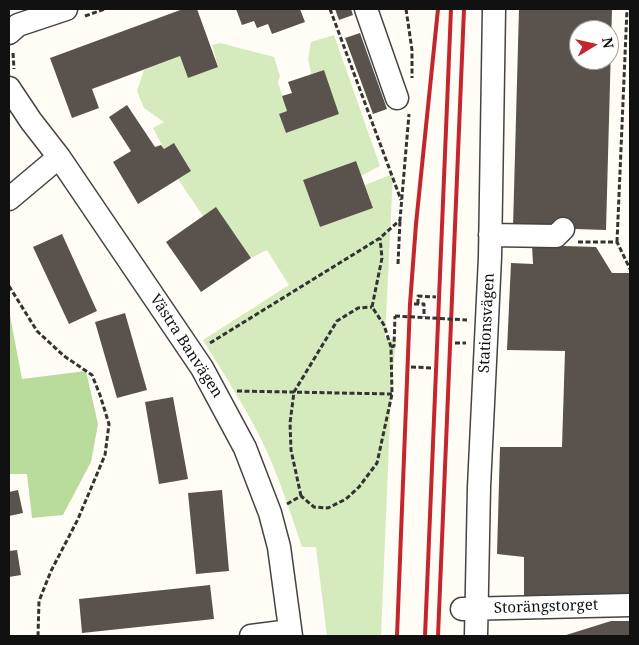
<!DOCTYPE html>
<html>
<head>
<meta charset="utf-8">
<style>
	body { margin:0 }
	#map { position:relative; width:639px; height:645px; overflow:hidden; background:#fffdf5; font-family:"Noto Serif",serif }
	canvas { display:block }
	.frame { position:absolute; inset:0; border:10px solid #111; pointer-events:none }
	.north { position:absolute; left:569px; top:20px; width:50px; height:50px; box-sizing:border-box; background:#fff; border:1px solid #a0a0a0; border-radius:50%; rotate:81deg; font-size:14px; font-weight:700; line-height:20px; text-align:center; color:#111 }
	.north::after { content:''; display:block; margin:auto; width:18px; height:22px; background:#c4262e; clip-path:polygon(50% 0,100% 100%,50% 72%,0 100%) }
</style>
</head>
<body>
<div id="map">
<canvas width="639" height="645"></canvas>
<div class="frame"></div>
<div class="north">N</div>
</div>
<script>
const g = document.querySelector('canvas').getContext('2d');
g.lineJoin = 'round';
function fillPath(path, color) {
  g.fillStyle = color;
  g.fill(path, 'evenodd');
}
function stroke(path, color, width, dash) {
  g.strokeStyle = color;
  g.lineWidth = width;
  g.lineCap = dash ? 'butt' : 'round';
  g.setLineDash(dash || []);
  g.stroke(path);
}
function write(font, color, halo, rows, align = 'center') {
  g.font = font + ' "Noto Serif",serif';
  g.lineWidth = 5;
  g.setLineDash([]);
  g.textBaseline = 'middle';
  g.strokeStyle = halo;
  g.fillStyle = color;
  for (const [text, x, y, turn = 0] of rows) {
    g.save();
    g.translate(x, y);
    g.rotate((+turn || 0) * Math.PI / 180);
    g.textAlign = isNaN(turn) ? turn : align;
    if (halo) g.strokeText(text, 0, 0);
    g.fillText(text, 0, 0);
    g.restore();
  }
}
const green = new Path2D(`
	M334,35L380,166L361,176L355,161L303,180L320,227L373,208L365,185L393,174L385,338L396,340L391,395L381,636H327L316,547H302C290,511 278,474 261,439C244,405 223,373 203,340L289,285L267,250L251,258L216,208L203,216L178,179L191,171L174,143L164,149L153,128L164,122L144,108L137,91L144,70L180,56L188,78L218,66L212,45L220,43L274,57L280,76L278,82L287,111L279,114L286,133L339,114L324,70L311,74L308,59L311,42Z`);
const forest = new Path2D(`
	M9,310L22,379L86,371L98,424L91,462L63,515L32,518L27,474H9Z`);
const building = new Path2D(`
	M183,9H197L218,67L188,78L180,56L92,89L99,108L72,118L50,58Z
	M236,9H300L305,22L272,34L268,24L257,28L254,21L242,25Z
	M335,9H351L353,15L339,20Z
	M519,9H612L606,230L513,227ZM579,30H609V60H579Z
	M360,33L387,109L373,114L345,38Z
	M324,70L339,114L286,133L279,114L287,111L282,96L292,93L288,82Z
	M127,105L155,147L161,145L164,149L174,143L191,171L138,204L113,162L131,151L109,117Z
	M356,161L373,208L320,227L303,180Z
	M216,207L251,258L201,292L166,242Z
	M62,234L97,311L69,324L33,247Z
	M532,245L596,247L612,273H630V596L524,595V557L497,554L500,447H562L565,351L507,350L511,263L533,264Z
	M125,313L147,390L117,398L95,322Z
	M173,397L188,479L159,484L145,402Z
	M18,490L23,513L9,516V492Z
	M222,490L229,571L196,574L188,493Z
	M17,550L21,575L9,577V551Z
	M210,585L214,619L82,633L79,599Z
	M611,621H630V636H563Z`);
const path = new Path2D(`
	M330,9L401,200
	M406,9L412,50V78
	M85,16L105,9
	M13,53L14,69
	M578,242H617L630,269
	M617,242L627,9
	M398,264L400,221
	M9,286L37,331L64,356L92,375L100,395L109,424L105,455L78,519L51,571L39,601L38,636
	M414,304H424V317
	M418,304V296L436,297
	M210,343L380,238L400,220L409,114
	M455,343H466
	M391,347L394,346L395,316
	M411,367L433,368
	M237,391L392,394
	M301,496L291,450L290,423L294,392L337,321L358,308L372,307
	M287,504L301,496L314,507L328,508L346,499L359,487L377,463L392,394L391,347L384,325L372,307L382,258L380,238`);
const minor = new Path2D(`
	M366,9L397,98
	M9,33L18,25L66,9
	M9,88L31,121L59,157L202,368L245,448L270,513L279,547L291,636
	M9,199L59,157
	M490,235L556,236L563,229
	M462,609L630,605
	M251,636L290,631
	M476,636L479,487L490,257L494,9`);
const rail = new Path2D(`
	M397,636L410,304L416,224L438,9
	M425,636L451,9
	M438,636L464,9`);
const pathBridge = new Path2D(`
	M395,316L467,320`);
const streetNames = [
	["Stationsvägen",487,323,-87],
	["Västra Banvägen",186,346,57],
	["Storängstorget",546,607,-2]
];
fillPath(green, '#d5ebbd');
fillPath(forest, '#b9dc9c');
fillPath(building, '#5a524d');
stroke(minor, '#444', 25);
stroke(path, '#333', 3, [5, 2.5]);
stroke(minor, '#fff', 22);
stroke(rail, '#c4262e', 4);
stroke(pathBridge, '#333', 3, [5, 2.5]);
write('15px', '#111', '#fff', streetNames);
</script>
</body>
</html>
